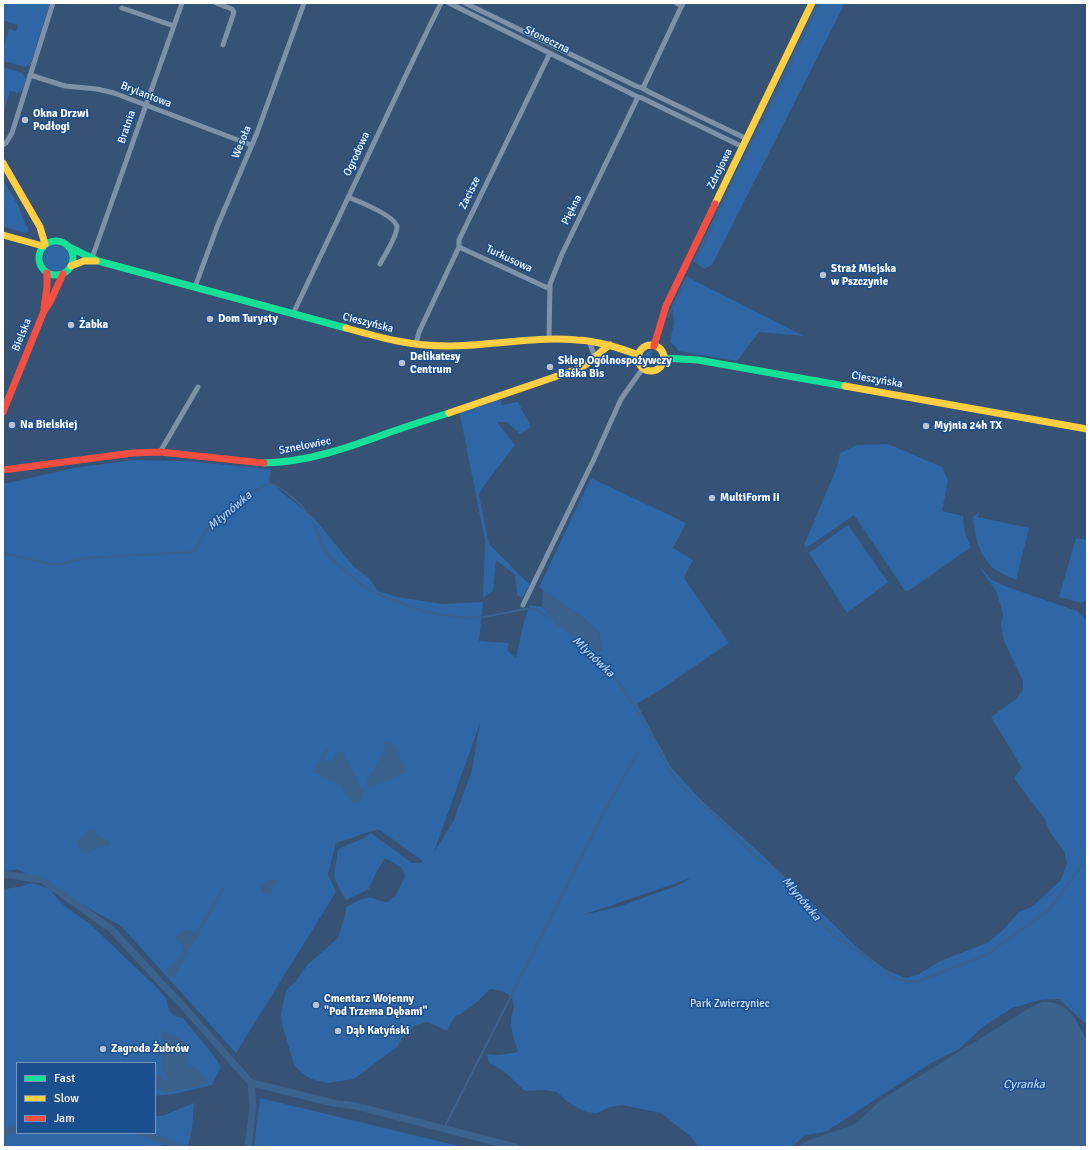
<!DOCTYPE html>
<html>
<head>
<meta charset="utf-8">
<style>
	body { margin:0 }
	#map { position:relative; width:1090px; height:1150px; overflow:hidden; background:#365274; font-family:Signika,sans-serif }
	canvas { display:block }
	.frame { position:absolute; inset:0; border:4px solid #fff; pointer-events:none }
	.legend { position:absolute; left:16px; top:1062px; width:140px; height:72px; box-sizing:border-box; background:#1b4f8f; border:1px solid #7695bc; margin:0; padding:5px 7px; list-style:none; font-size:12px; color:#fff }
	.legend li { display:flex; align-items:center; gap:8px; height:20px }
	.legend b { width:20px; border:1px solid #7695bc }
</style>
</head>
<body>
<div id="map">
<canvas width="1090" height="1150"></canvas>
<div class="frame"></div>
<ul class="legend">
<li><b style="height:5px;background:#16e098"></b>Fast</li>
<li><b style="height:5px;background:#ffcf43"></b>Slow</li>
<li><b style="height:5px;background:#f24e42"></b>Jam</li>
</ul>
</div>
<script>
const g = document.querySelector('canvas').getContext('2d');
g.lineJoin = 'round';
function fillPath(path, color) {
  g.fillStyle = color;
  g.fill(path, 'evenodd');
}
function stroke(path, color, width, dash) {
  g.strokeStyle = color;
  g.lineWidth = width;
  g.lineCap = dash ? 'butt' : 'round';
  g.setLineDash(dash || []);
  g.stroke(path);
}
function write(font, color, halo, rows, align = 'center') {
  g.font = font + ' Signika,sans-serif';
  g.lineWidth = 3;
  g.setLineDash([]);
  g.textBaseline = 'middle';
  g.strokeStyle = halo;
  g.fillStyle = color;
  for (const [text, x, y, turn = 0] of rows) {
    g.save();
    g.translate(x, y);
    g.rotate((+turn || 0) * Math.PI / 180);
    g.textAlign = isNaN(turn) ? turn : align;
    if (halo) g.strokeText(text, 0, 0);
    g.fillText(text, 0, 0);
    g.restore();
  }
}
const green = new Path2D(`
	M3,3H50L32,60L30,65L26,67L3,61V48L9,29L16,31L18,25L3,20Z
	M817,3H845L712,265L704,269L693,261Z
	M3,67L22,73L26,79L22,91L18,93L10,91L3,113Z
	M3,180L18,205L24,221L29,231L25,233L3,226Z
	M43 258a13 13 0 1 1 26 0a13 13 0 1 1-26 0Z
	M687,276L697,282L804,336L759,332L737,361L678,351L677,348L670,342L674,323L672,305Z
	M651,350L653,351L651,358L655,360L658,355L659,360L657,364L651,366L645,364L643,359L646,352Z
	M621,357L625,358L605,366L601,359Z
	M500,397L502,405L518,402L531,427L520,434L507,422H497L515,445L482,488L479,495L489,544L530,585L522,598L517,595L515,575L496,560L493,591L483,598L485,541L459,410Z
	M888,444L942,467L948,480L942,511L963,516L965,533L971,547L910,590L905,591L854,515L806,548L804,545L837,467L840,453L857,445Z
	M132,460L186,461L271,469L269,482L314,518L336,545L354,567L369,578L378,591L397,597L443,604L483,602L479,641L509,643L507,650L516,658L524,621L530,605L542,607L585,644L602,652L599,633L582,617L539,587L591,478L686,523L673,548L693,560L684,578L729,643L660,690L637,704L671,767L700,799L761,854L860,950L886,970L906,978L919,974L940,961L987,943L1003,930L1019,912L1033,906L1061,880L1067,863L1064,851L1049,831L1046,821L1014,778L1022,768L991,717L1016,699L1023,690V681L1004,641L1001,625L1003,614L997,593L978,565L991,579L1002,585L1036,597L1077,611L1087,621V1028L1086,1024L1059,999L1040,1000L1012,1008L984,1026L959,1049L933,1062L827,1131L804,1136L792,1147H699L690,1136L661,1113L622,1105L610,1107L597,1113L586,1112L569,1103L557,1092L544,1090L525,1091C513,1080 505,1070 489,1063L487,1054L498,1055L518,1052C515,1042 511,1031 511,1020C511,1016 513,1012 514,1008C514,992 502,991 490,989L478,1001L459,1015L455,1016L447,1031L428,1022L416,1025L403,1037L397,1047L354,1079L328,1083L311,1079L302,1073L294,1065L282,1024L281,1014L286,990L295,982L308,964L338,938L346,912V907C353,903 365,896 373,898C379,900 382,902 388,902L396,895L405,876L402,868L385,858L375,875L369,889L346,900L336,882L334,874L338,849L366,837L371,833L412,863H420L423,861L378,829L336,843L328,874L336,892L236,1053L121,926L17,869L3,872V484L74,468ZM480,723L472,770L454,820L434,852ZM691,878L679,885L621,906L583,915Z
	M979,512L978,517L1029,528L1016,580C1010,577 1002,574 996,570C979,558 975,537 973,517Z
	M848,525L888,582L847,613L809,553Z
	M1076,538L1087,540V599L1082,603L1059,597Z
	M32,883L49,888L59,901L66,907L90,924L157,988L166,998L169,1011L174,1016L183,1018L215,1057L221,1067L212,1085L174,1094L155,1096V1063H17V1133H155V1116H162L194,1103L192,1129L188,1147L174,1144L151,1147H3V889L19,887Z
	M260,1098L463,1147H254Z`);
const water = new Path2D(`
	M543,589L582,617L599,633L602,653L585,644L542,607Z
	M389,741L393,744L406,769V772L369,789L368,788L367,779L374,771L385,748V743Z
	M326,748L328,749L323,759L332,762L334,755L341,751L344,754L361,789L364,788L365,789L360,802L358,804C348,801 344,794 341,785L313,772Z
	M94,828L97,835L110,841L111,845L99,847L88,853L81,852L77,841L89,830Z
	M269,879L278,880L269,896L262,892L260,883H266Z
	M226,886L174,977H170L168,974L167,968L171,964L177,960L184,948L175,938L178,934L188,929L195,933L223,887Z
	M1042,1002C1068,1000 1077,1021 1087,1041V1147H800L804,1142L855,1124L866,1114L881,1100L1031,1007Z
	M162,1030L184,1041V1044L190,1052L187,1055V1061L190,1066L196,1067L208,1084L165,1093L163,1089H155L156,1074L162,1075L164,1080H168L166,1076L161,1070Z`);
const stream = new Path2D(`
	M761,125L819,3
	M744,160L758,130
	M696,260L736,176
	M668,317L687,277
	M3,553L51,564H60L87,558L191,552L195,551L207,529L245,497L265,485H274L286,492L302,506L313,522L326,553L335,562L363,586L385,597L417,609L441,615L467,618L484,617L525,609H535L553,620L585,646L614,676L639,713L655,741L665,764L677,781L686,791L720,820L755,856L777,870L788,881L809,910L825,927L836,937L851,947L894,978L905,981L917,982L988,954L1050,909L1085,861L1087,851
	M443,1130L589,842L616,790L639,752`);
const canal = new Path2D(`
	M3,874L42,880L111,929L182,1005L251,1083L269,1087L333,1103L356,1106L515,1147
	M144,1133L156,1137L179,1147
	M3,1134L17,1127
	M248,1147L253,1107L251,1083`);
const street = new Path2D(`
	M216,3L232,9L234,12L223,45
	M449,3L638,97L642,98L743,147
	M465,3L636,86L642,88L651,93L747,139
	M676,3L682,6
	M122,8L174,26
	M30,75L65,86L97,89L114,93L251,145
	M643,88L683,3
	M3,145L6,143L12,133L53,3
	M348,197C358,201 396,216 397,227C397,236 385,255 380,264
	M459,247L550,289
	M92,258L182,3
	M195,287L217,227L257,133L304,3
	M293,314L416,54L441,3
	M549,338L550,284L562,254L638,97
	M589,341L595,357
	M416,344L419,332L459,247V240L550,53
	M160,452L198,387
	M523,605L594,459L621,399L643,368`);
const fast = new Path2D(`
	M39 258a17 17 0 1 1 34 0a17 17 0 1 1-34 0Z
	M69,247L98,261L346,328
	M663,358L698,360L845,386
	M264,463C308,462 347,448 388,433C408,426 429,419 449,413`);
const slow = new Path2D(`
	M3,163L40,227L45,244
	M715,204L812,3
	M3,235L43,246
	M71,266L84,261H96
	M346,328C381,338 411,346 447,346C491,346 534,336 577,340C599,341 619,348 639,355
	M638 358a13 13 0 1 1 26 0a13 13 0 1 1-26 0Z
	M845,386L1087,429
	M449,413L578,369C591,364 598,352 610,345`);
const jam = new Path2D(`
	M44,308L47,287V273
	M654,346L666,306L715,204
	M3,412L44,311L50,302L63,274
	M3,470L133,453L160,452L264,463`);
const markers = [
	[25,120,4,"#b9c2ce"],
	[823,275,4,"#b9c2ce"],
	[210,319,4,"#b9c2ce"],
	[71,325,4,"#b9c2ce"],
	[402,363,4,"#b9c2ce"],
	[550,367,4,"#b9c2ce"],
	[12,425,4,"#b9c2ce"],
	[926,426,4,"#b9c2ce"],
	[712,498,4,"#b9c2ce"],
	[316,1005,4,"#b9c2ce"],
	[338,1031,4,"#b9c2ce"],
	[103,1049,4,"#b9c2ce"]
];
const streetNames = [
	["Słoneczna",547,40,26],
	["Brylantowa",146,95,21],
	["Bratnia",127,127,-71],
	["Wesoła",242,142,-68],
	["Ogrodowa",357,154,-65],
	["Zdrojowa",720,169,-64],
	["Zacisze",470,193,-64],
	["Piękna",572,210,-64],
	["Turkusowa",509,259,25],
	["Cieszyńska",368,323,14],
	["Bielska",22,335,-68],
	["Cieszyńska",877,380,10],
	["Sznelowiec",305,446,-11]
];
const poiNames = [
	["Okna Drzwi",33,114],
	["Podłogi",33,127],
	["Straż Miejska",831,269],
	["w Pszczynie",831,282],
	["Dom Turysty",218,319],
	["Żabka",79,325],
	["Delikatesy",410,357],
	["Centrum",410,370],
	["Sklep Ogólnospożywczy",558,361],
	["Baśka Bis",558,374],
	["Na Bielskiej",20,425],
	["Myjnia 24h TX",934,426],
	["MultiForm II",720,498],
	["Cmentarz Wojenny",324,999],
	["\"Pod Trzema Dębami\"",324,1012],
	["Dąb Katyński",346,1031],
	["Zagroda Żubrów",111,1049]
];
const parkNames = [
	["Park Zwierzyniec",730,1004]
];
const waterNames = [
	["Młynówka",230,511,-40],
	["Młynówka",593,657,44],
	["Młynówka",801,899,50],
	["Cyranka",1024,1085]
];
fillPath(green, '#2f66a5');
fillPath(water, '#3b618d');
stroke(stream, '#3b618d', 2);
stroke(canal, '#3b618d', 7);
stroke(street, '#7d92a8', 5);
stroke(fast, '#16e098', 7);
stroke(slow, '#ffcf43', 7);
stroke(jam, '#f24e42', 7);
for (const [x, y, r, color] of markers) {
  const dot = new Path2D();
  dot.arc(x, y, r, 0, 2 * Math.PI);
  g.fillStyle = color;
  g.fill(dot);
  stroke(dot, '#1b4f8f', 1.5);
}
write('11px', '#fff', '#1b4f8f', streetNames);
write('bold 11px', '#fff', '#1b4f8f', poiNames, 'left');
write('11px', '#cfe3fa', '#1b4f8f', parkNames);
write('italic 12px', '#b5d3f5', '#1b4f8f', waterNames);
</script>
</body>
</html>
